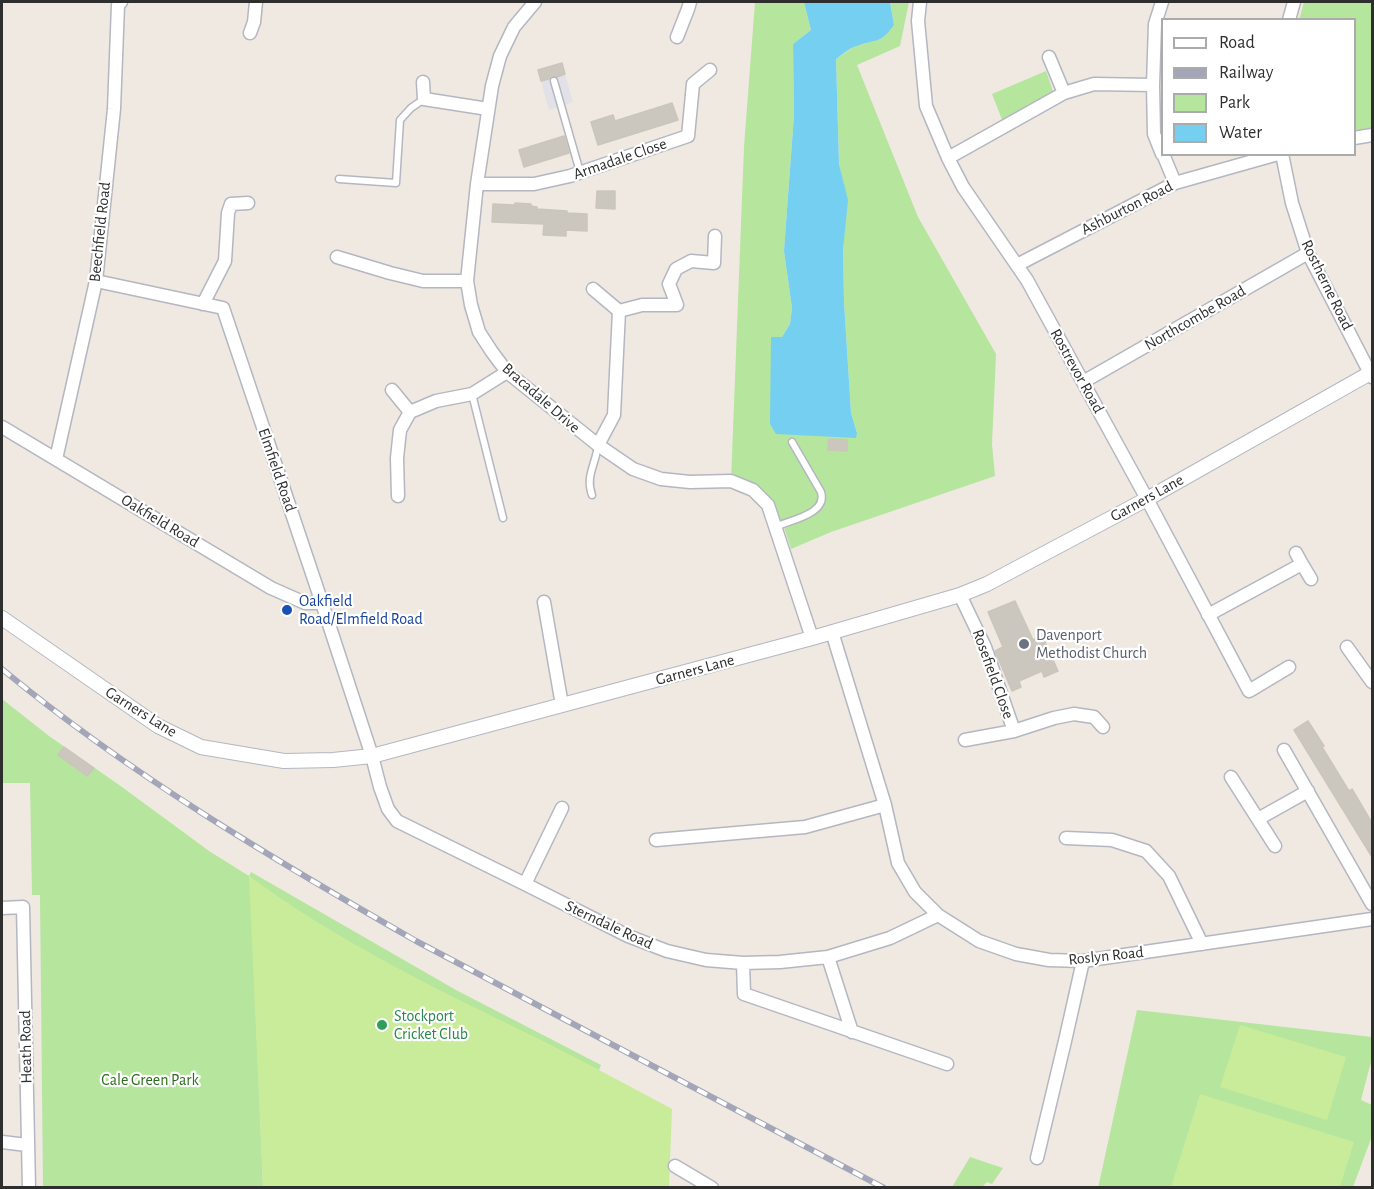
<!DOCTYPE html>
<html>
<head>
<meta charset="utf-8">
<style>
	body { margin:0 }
	#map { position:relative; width:1374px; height:1189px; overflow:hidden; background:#efe9e1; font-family:"Alegreya Sans",sans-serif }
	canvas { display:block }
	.frame { position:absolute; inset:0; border:3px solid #2e2e2e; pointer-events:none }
	.legend { position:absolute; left:1161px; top:18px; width:195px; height:138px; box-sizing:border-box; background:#fff; border:2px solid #ababab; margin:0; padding:8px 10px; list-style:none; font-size:18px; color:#2e2e2e }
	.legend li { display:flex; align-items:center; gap:12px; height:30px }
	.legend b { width:30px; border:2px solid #ababab }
</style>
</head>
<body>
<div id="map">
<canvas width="1374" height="1189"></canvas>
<div class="frame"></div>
<ul class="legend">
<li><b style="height:8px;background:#fff"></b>Road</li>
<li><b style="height:8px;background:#a3a6b8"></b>Railway</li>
<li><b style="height:16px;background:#b6e59e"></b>Park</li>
<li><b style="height:16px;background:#75cff0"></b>Water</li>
</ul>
</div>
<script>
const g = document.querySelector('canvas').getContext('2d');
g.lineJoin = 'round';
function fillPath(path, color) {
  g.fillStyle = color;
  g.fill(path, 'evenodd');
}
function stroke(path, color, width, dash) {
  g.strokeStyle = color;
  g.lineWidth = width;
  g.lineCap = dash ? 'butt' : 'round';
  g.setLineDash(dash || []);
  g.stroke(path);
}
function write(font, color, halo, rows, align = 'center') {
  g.font = font + ' "Alegreya Sans",sans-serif';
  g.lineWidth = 4.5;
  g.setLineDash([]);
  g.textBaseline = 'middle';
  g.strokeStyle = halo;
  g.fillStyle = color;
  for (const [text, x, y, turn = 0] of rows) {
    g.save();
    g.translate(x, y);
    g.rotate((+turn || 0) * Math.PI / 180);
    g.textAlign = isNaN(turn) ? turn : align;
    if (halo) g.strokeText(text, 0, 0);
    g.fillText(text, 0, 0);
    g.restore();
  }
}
const industrial = new Path2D(`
	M565,74L573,102L565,105L568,115L561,117L558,107L549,110L541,81Z`);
const green = new Path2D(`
	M755,2H804L811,30L793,44L794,115L784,251L792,308L790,324L782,337L771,338L857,433L851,413L844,302L843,251L847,200L839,164L836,59C843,55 850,48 857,46C876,39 881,44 894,25L890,2H909L900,46L857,65L918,217L996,354L992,444L995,476L831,532L791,549L783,524L775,527L768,505L731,481L744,147Z
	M1304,2H1372V131L1355,134L1354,20H1299Z
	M1046,71L1054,94L1003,122L992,94Z
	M2,699L49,736L122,787L209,851L249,876L251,872L456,990L601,1065L596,1078L255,994L263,1186L43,1187L40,895H32L30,783H2Z
	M1137,1010L1372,1037V1058L1361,1100L1372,1105V1136L1353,1187L1098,1188Z
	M970,1157L1003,1168L992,1184L987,1182L982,1187H952Z`);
const pitch = new Path2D(`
	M249,876C340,943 442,992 543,1041C587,1063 629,1086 672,1109L669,1187L240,1188L263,1186Z
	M1240,1025L1346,1057L1327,1120L1220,1087Z
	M1200,1094L1354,1142L1340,1187H1171Z`);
const water = new Path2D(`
	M804,2H890L894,25C881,44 876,39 857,46C849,48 842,55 836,59L839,164L848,200L843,251L844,302L851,413L857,433L856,438L776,434L770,424L771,337H782L790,324L792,308L784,251L794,115L793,44L811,30Z`);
const building = new Path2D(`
	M562,63L565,74L557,77L552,76L549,79L541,81L538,70Z
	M672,103L678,120L598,145L591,122L613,115L615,121Z
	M564,136L569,153L524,167L519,150Z
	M597,191H615V209L596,208Z
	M515,203L531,204V206L537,207V209L567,211V213L587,214V231L566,230V236L543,235L544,224L492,222L493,204L515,205Z
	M829,439L847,440V451L828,450Z
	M1015,601L1033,640L1038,638L1040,642L1044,640L1058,671L1044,677L1042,671L1019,681L1021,687L1012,691L995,651L1003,647L988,612Z
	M1308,721L1324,746L1322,747L1349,791L1352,789L1372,823V857L1294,730Z
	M64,747L94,768L87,776L58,755Z`);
const service = new Path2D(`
	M554,81L580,172
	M339,179L396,183L400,120L411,108L424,99
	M472,394L503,518
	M592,495C585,476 596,464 598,445
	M775,527C790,520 828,514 821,492L792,442`);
const minor = new Path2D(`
	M535,2L514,27L500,56L492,86L477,184L467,281L471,305L479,332L492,352L507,372L598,445L633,469L661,479L690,482L731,481L753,490L768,505L812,638
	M920,2L918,21L926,106L948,158L963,187L1027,280L1147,499L1249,691L1289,667
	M1162,2L1155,24L1153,85L1154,134L1162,154
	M1289,20L1294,2
	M250,33L254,22L256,2
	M677,37L688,9L690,2
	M1049,57L1064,93
	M423,82L424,99L488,109
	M1354,138L1372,135
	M1163,154L1175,183
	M1282,154L1292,203L1308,253L1372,377
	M948,158L1064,93L1094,84L1153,85
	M477,184H534L570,176L688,136L693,84L710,70
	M337,257L390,273L423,281H467
	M1017,265L1175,183L1278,154
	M96,281L223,308L322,603L372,756L380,787L388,809L397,821L525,884L628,936L667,951L706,960L743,963L780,962L828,957L890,938L938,915
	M593,289L619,311L614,415L598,445
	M203,304L225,261L228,213L231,204L248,203
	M619,311L642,305H677L669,284L676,269L691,261L714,263L715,236
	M1083,382L1308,253
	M392,390L410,412
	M2,427L271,588L305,603H322
	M56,459L96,281L114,109L118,5L121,2
	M398,496L397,458L400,430L410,412L436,401L472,394L507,372
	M1296,553L1302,564
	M960,595L985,647L1014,731
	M544,602L562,705
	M1208,615L1302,564L1311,579
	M832,632L885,805L898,863L915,892L938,915L979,941L1016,954L1049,960L1083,961L1372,919
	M1347,647L1372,682
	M965,740L1014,731L1054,718L1074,714L1094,717L1103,727
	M1284,750L1372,904
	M1231,777L1275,846
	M1258,819L1308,791
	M1066,838L1112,840L1146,851L1169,876L1202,944
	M656,840L805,827L885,805
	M525,884L562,808
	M2,908L23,907L29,1188
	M828,957L852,1032
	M743,963L744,994L947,1064
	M2,1142L27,1145
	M1037,1158L1065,1041L1083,961
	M675,1166L712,1188`);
const tertiary = new Path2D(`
	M2,618L158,726L201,747L284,761L333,760L372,756L812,638L960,595L987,584L1147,499L1372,372`);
const rail = new Path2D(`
	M2,669C129,774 273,859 416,941L884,1188`);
const markers = [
	[287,610,6,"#1a4fb4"],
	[1024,644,6,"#6b7280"],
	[382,1025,6,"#2e9e5b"]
];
const streetNames = [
	["Armadale Close",620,159,-19],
	["Ashburton Road",1127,208,-27],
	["Beechfield Road",100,232,-84],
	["Rostherne Road",1327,285,64],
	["Northcombe Road",1195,318,-30],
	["Rostrevor Road",1077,371,61],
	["Bracadale Drive",541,398,41],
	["Elmfield Road",277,470,71],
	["Garners Lane",1147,498,-29],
	["Oakfield Road",160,521,31],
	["Garners Lane",695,670,-15],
	["Rosefield Close",993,674,70],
	["Garners Lane",141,712,32],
	["Sterndale Road",609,925,25],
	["Roslyn Road",1106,956,-6],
	["Heath Road",26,1047,-91]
];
const transitNames = [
	["Oakfield",299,601],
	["Road/Elmfield Road",299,619]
];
const worshipNames = [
	["Davenport",1036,635],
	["Methodist Church",1036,653]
];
const leisureNames = [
	["Stockport",394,1016],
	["Cricket Club",394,1034]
];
const parkNames = [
	["Cale Green Park",150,1080]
];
fillPath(industrial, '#e3e1e8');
fillPath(green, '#b6e59e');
fillPath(pitch, '#c9ec9a');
fillPath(water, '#75cff0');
fillPath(building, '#cbc7bf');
stroke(building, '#cbc5ba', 1.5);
stroke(service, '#b4b7c1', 9);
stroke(minor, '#b4b7c1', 15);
stroke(tertiary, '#b4b7c1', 16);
stroke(service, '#fff', 6);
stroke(minor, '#fff', 12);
stroke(tertiary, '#fff', 14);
stroke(rail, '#a3a6b8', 6);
stroke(rail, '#fff', 4, [11]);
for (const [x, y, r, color] of markers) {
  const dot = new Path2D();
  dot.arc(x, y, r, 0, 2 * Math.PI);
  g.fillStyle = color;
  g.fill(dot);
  stroke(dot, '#fff', 2);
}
write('16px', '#2e2e2e', '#fff', streetNames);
write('16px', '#164399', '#fff', transitNames, 'left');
write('16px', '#5b616d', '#fff', worshipNames, 'left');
write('16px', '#27864d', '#fff', leisureNames, 'left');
write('16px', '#2c6e1b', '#fff', parkNames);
</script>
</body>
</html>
